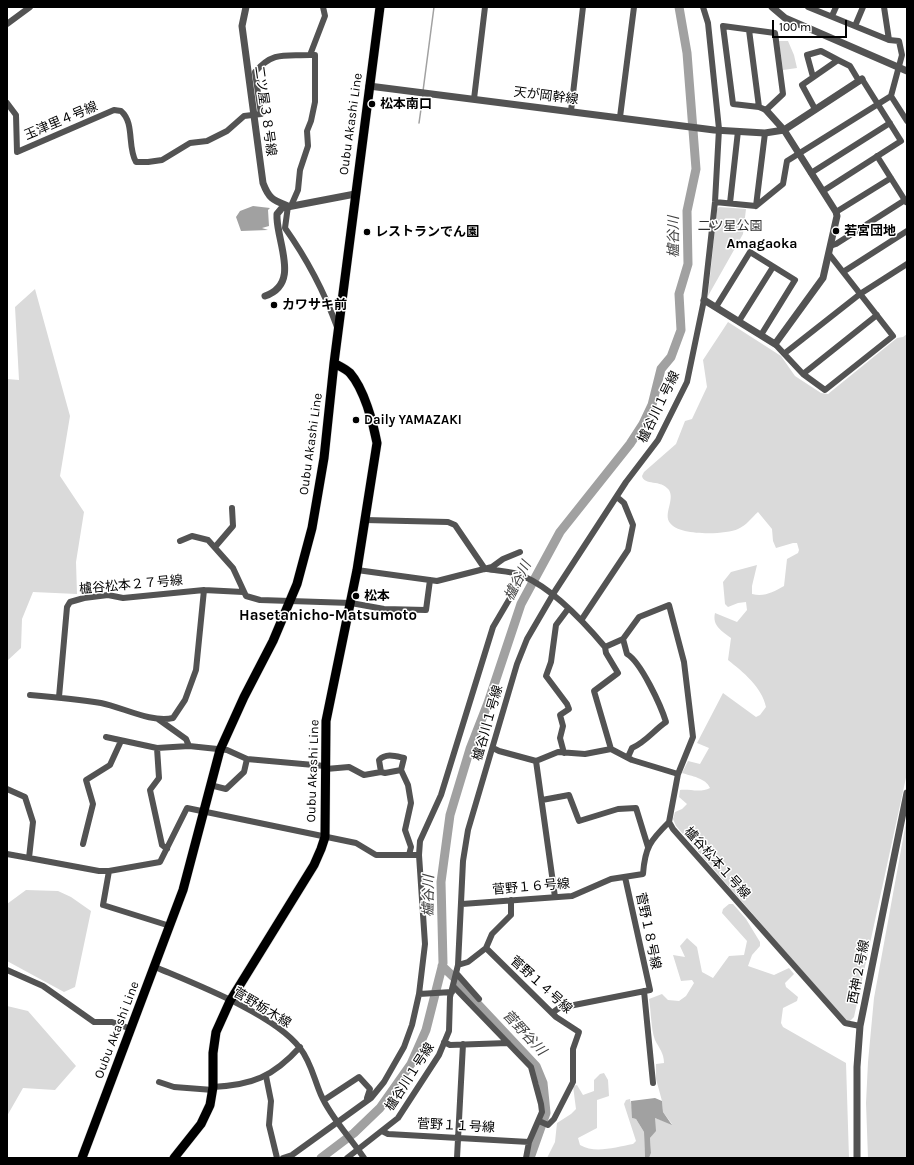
<!DOCTYPE html>
<html>
<head>
<meta charset="utf-8">
<style>
	body { margin:0 }
	#map { position:relative; width:914px; height:1165px; overflow:hidden; background:#fff; font-family:Karla,sans-serif }
	canvas { display:block }
	.frame { position:absolute; inset:0; border:8px solid #000; pointer-events:none }
	.scale { position:absolute; left:772px; top:20px; width:75px; height:18px; box-sizing:border-box; border:2px solid #000; border-top:0; padding-left:5px; font-size:12px; line-height:14px; white-space:nowrap; color:#000; -webkit-text-stroke:3px #fff; paint-order:stroke }
</style>
</head>
<body>
<div id="map">
<canvas width="914" height="1165"></canvas>
<div class="frame"></div>
<div class="scale">100 m</div>
</div>
<script>
const g = document.querySelector('canvas').getContext('2d');
g.lineJoin = 'round';
function fillPath(path, color) {
  g.fillStyle = color;
  g.fill(path, 'evenodd');
}
function stroke(path, color, width, dash) {
  g.strokeStyle = color;
  g.lineWidth = width;
  g.lineCap = dash ? 'butt' : 'round';
  g.setLineDash(dash || []);
  g.stroke(path);
}
function write(font, color, halo, rows, align = 'center') {
  g.font = font + ' Karla,"Noto Sans JP",sans-serif';
  g.lineWidth = 3;
  g.setLineDash([]);
  g.textBaseline = 'middle';
  g.strokeStyle = halo;
  g.fillStyle = color;
  for (const [text, x, y, turn = 0] of rows) {
    g.save();
    g.translate(x, y);
    g.rotate((+turn || 0) * Math.PI / 180);
    g.textAlign = isNaN(turn) ? turn : align;
    if (halo) g.strokeText(text, 0, 0);
    g.fillText(text, 0, 0);
    g.restore();
  }
}
const green = new Path2D(`
	M779,41H788L794,55L797,68L783,70Z
	M719,207L746,209L743,234L708,296L717,209Z
	M35,289L70,416L60,476L84,512L76,562L77,594L33,592L22,619L21,648L7,661V379L19,380L15,307Z
	M728,322L781,356L795,376L821,393L828,394L897,338L903,337L907,334V773L854,1017L850,1021H846L676,826L673,819L675,812L682,809L687,804L679,797L680,790C690,789 701,793 710,788C706,778 691,776 682,773L688,761L700,764L709,748L697,743L723,693L756,717L760,715L766,707C762,687 743,672 728,660L731,638C722,631 712,626 715,613L737,622L747,610L746,602L738,603L728,607L725,604L723,582L731,572L757,565L752,586V594C765,597 773,592 784,586L787,559L798,553L799,550L797,543H793L776,548L773,541L772,529L758,512C751,518 747,525 738,529C725,535 679,536 670,523C663,514 675,500 669,490C661,479 644,486 642,476L644,472L676,444L685,421L692,419L707,387L703,360Z
	M907,817V1158H868L866,1103L868,1062L874,998Z
	M26,890L58,891L71,897L91,911L75,987L64,992L7,961V904Z
	M729,904H733L746,919L760,942V946L752,955L748,966L774,975L789,968L794,974L785,983L786,987L798,997L797,1001L783,1008L781,1023L783,1027L846,1063L849,1158H649L651,1153L650,1138L655,1131V1118L672,1124L663,1112L662,1101L656,1079V1064L664,1063C664,1053 659,1048 655,1040C651,1030 651,1010 649,999L662,994L668,1000L679,1001L686,996L694,983L692,980L681,981L673,955L685,957L680,946L687,938L697,947L702,972L713,978L729,956L744,955L747,941L722,913L723,909Z
	M7,1006L28,1011L76,1066L55,1090L23,1088L7,1116Z
	M604,1073L608,1080L609,1096L597,1100V1128L578,1138L580,1145C595,1154 616,1147 633,1144L636,1141L624,1104L626,1100L630,1099L633,1112L632,1118L636,1119L644,1132L645,1158H547L555,1142L557,1123L571,1114L576,1109L573,1086L577,1085L583,1095L594,1091V1080L600,1074Z`);
const water = new Path2D(`
	M253,206L270,208L268,210L269,226L262,228L268,230L241,231L236,217L240,211Z
	M655,1098L662,1101L663,1112L672,1125L655,1118L656,1131L650,1138L651,1153L649,1158H645L644,1132L636,1119L632,1118L631,1101Z`);
const stream = new Path2D(`
	M423,91L434,7
	M419,123L423,95`);
const river = new Path2D(`
	M442,966L462,985L474,1000L536,1066L543,1083L546,1113L530,1158
	M321,1158L354,1133L380,1108L411,1064L426,1030L443,963L441,882L450,815L470,749L488,703L521,604L560,532L630,444L643,424L652,405L661,369L671,357L681,330L679,294L688,264L687,211L696,169L687,53L679,7`);
const minor = new Path2D(`
	M808,7L889,40L899,41L902,55L891,96L907,121
	M884,7L889,40
	M832,16L836,7
	M7,24L30,7
	M723,26L775,33L783,94L766,110L759,107L733,104Z
	M855,26L863,7
	M749,30L759,107
	M813,77L807,55L821,51L838,60
	M474,99L485,7
	M7,103L16,115L17,152L114,110L121,111C135,123 127,147 136,162H148L162,160L190,143L207,141L227,131L244,116L261,114L255,72C273,51 285,56 310,55L325,16L323,7
	M815,109L802,85L838,60L850,66L859,81
	M571,111L583,7
	M620,117L634,7
	M877,156L906,202
	M811,173L890,123
	M823,191L901,141L862,79
	M715,202L756,206L765,133
	M730,203L738,131
	M288,206L285,228C307,259 324,291 337,327
	M291,206L298,190L300,170L308,146L307,131L311,121L315,102V55H310
	M756,206L783,184L787,161L891,96
	M836,212L891,178
	M830,246L836,244L905,200
	M843,272L907,231
	M716,307L750,252L795,280L761,335
	M739,321L773,267
	M775,344L803,374L825,390L893,336L829,254
	M785,353L860,294L907,264
	M803,374L877,315
	M365,520L448,522L455,525L485,569
	M180,541L192,536L208,540L233,568L246,596L260,600L351,603L384,609L426,610L430,580
	M215,547L233,526L232,508
	M487,569C498,571 513,571 523,576C553,589 584,622 605,647
	M357,570L437,581L492,567L503,559L520,552
	M582,619L628,550L633,525L624,503L617,497
	M623,639L627,654C641,662 661,706 666,722C654,730 646,742 632,748L628,757
	M605,647L623,639L639,617L669,605L684,662L693,737L678,774L669,822L673,829L845,1023L860,1026
	M605,647L606,653L618,673L594,691L611,749
	M30,695C54,697 77,699 101,703C122,707 151,723 173,718L185,700L196,670L204,590
	M59,697L67,607L70,602L84,598L108,595L123,598L204,590L243,592
	M158,719L186,739L189,746
	M106,737L157,748L189,746L227,750L247,759L325,766
	M157,748L159,778L150,790L162,845L167,849
	M493,748L499,751L536,761L558,752L585,754L611,749
	M611,749L632,760L678,774
	M564,753L560,738L563,726L560,715L569,709L567,704L546,676L551,662L556,625L568,609
	M536,761L555,897
	M326,769L349,767L364,775L381,772L379,760C386,753 395,756 404,758L401,770L408,785L411,803L405,830L411,847L409,855
	M381,772L385,773L401,770
	M210,785L226,789L244,772L247,759
	M7,789L25,797L33,822L29,858L7,854
	M542,800L569,795L579,821L618,809L636,808L648,847
	M83,844L93,804L86,780L110,765L121,741
	M29,858L99,871H109L160,862L187,808L356,843L376,855H419
	M109,871L103,905L170,926
	M462,904L572,896L611,879L643,874C645,847 650,841 669,822
	M486,948L556,1017L579,1032L573,1049V1082L554,1119L548,1125L539,1121
	M458,965L468,962L486,948L492,934L511,915V900
	M155,967C195,984 274,1014 300,1048C311,1062 314,1079 321,1095C331,1118 350,1137 364,1158
	M7,970L43,986L94,1022H112L131,1029
	M457,974L479,999
	M454,987L531,1067L541,1104L542,1112L529,1142L526,1158
	M644,991L653,1083
	M419,994L452,992
	M552,1013L559,1008L650,990L625,877
	M444,1042L450,1045L508,1043
	M266,1076L271,1101L269,1125L277,1158
	M159,1082L174,1087L213,1090
	M213,1087C252,1085 273,1077 300,1047
	M324,1100L359,1077L370,1089L367,1098
	M382,1131L388,1134L529,1142
	M283,1158L292,1155L371,1098L384,1082L404,1047L412,1025L419,994L425,944L419,855L420,841L441,795L493,627L523,576
	M347,1158L398,1118L439,1055L449,1031L450,997L458,965L463,861L468,830L517,664L527,639L555,591L626,482L658,440L687,382L704,300L715,202L719,129L708,23L703,7
	M457,1158L463,1044`);
const tertiary = new Path2D(`
	M246,7L242,26L263,183C269,199 273,200 288,206
	M772,7L785,18L907,71
	M369,86L714,130L765,133L784,130L862,79
	M265,296C300,284 278,245 277,218V214L282,208L355,194
	M704,300L775,344L823,278L837,216L836,212L784,130L766,110
	M857,1158V1067L860,1026L907,793`);
const primary = new Path2D(`
	M82,1158L183,890L220,750L244,697L273,641L297,584L312,528L324,458L334,363L380,7
	M174,1158L201,1124L210,1105L213,1087V1053L216,1032L230,1001L314,865L321,849L325,837L326,721L357,570L377,443C373,422 364,389 350,373C346,369 339,366 334,363`);
const markers = [
	[372,104,4,"#000"],
	[836,231,4,"#000"],
	[367,232,4,"#000"],
	[274,305,4,"#000"],
	[356,420,4,"#000"],
	[356,596,4,"#000"]
];
const streetNames = [
	["天が岡幹線",546,96,7],
	["二ツ屋３８号線",265,111,82],
	["玉津里４号線",61,121,-23],
	["Oubu Akashi Line",351,124,-82],
	["櫨谷川１号線",659,407,-64],
	["Oubu Akashi Line",311,444,-82],
	["櫨谷松本２７号線",131,585,-5],
	["櫨谷川１号線",488,723,-74],
	["Oubu Akashi Line",313,771,-88],
	["櫨谷松本１号線",717,863,48],
	["菅野１６号線",531,887,-5],
	["菅野１８号線",648,931,78],
	["西神２号線",859,972,-79],
	["菅野１４号線",541,985,42],
	["菅野栃木線",262,1008,31],
	["Oubu Akashi Line",117,1030,-69],
	["櫨谷川１号線",410,1077,-57],
	["菅野１１号線",456,1126,3]
];
const poiNames = [
	["松本南口",380,104],
	["若宮団地",844,231],
	["レストランでん園",375,232],
	["カワサキ前",282,305],
	["Daily YAMAZAKI",364,420],
	["松本",364,596]
];
const parkNames = [
	["二ツ星公園",730,226]
];
const waterNames = [
	["櫨谷川",674,237,-90],
	["櫨谷川",518,581,-63],
	["櫨谷川",429,896,-89],
	["菅野谷川",524,1033,47]
];
const neighbourhoodNames = [
	["Amagaoka",762,244]
];
const quarterNames = [
	["Hasetanicho-Matsumoto",328,616]
];
fillPath(green, '#dadada');
fillPath(water, '#a1a1a1');
stroke(stream, '#a1a1a1', 1.5);
stroke(river, '#a1a1a1', 9);
stroke(primary, '#dbdbdb', 10);
stroke(minor, '#535353', 6);
stroke(tertiary, '#535353', 7);
stroke(primary, '#000', 9);
for (const [x, y, r, color] of markers) {
  const dot = new Path2D();
  dot.arc(x, y, r, 0, 2 * Math.PI);
  g.fillStyle = color;
  g.fill(dot);
  stroke(dot, '#fff', 1.5);
}
write('13px', '#000', '#fff', streetNames);
write('bold 13px', '#000', '#fff', poiNames, 'left');
write('13px', '#313131', '#fff', parkNames);
write('italic 14px', '#424242', '#fff', waterNames);
write('bold 14px', '#000', '#fff', neighbourhoodNames);
write('bold 15px', '#000', '#fff', quarterNames);
</script>
</body>
</html>
